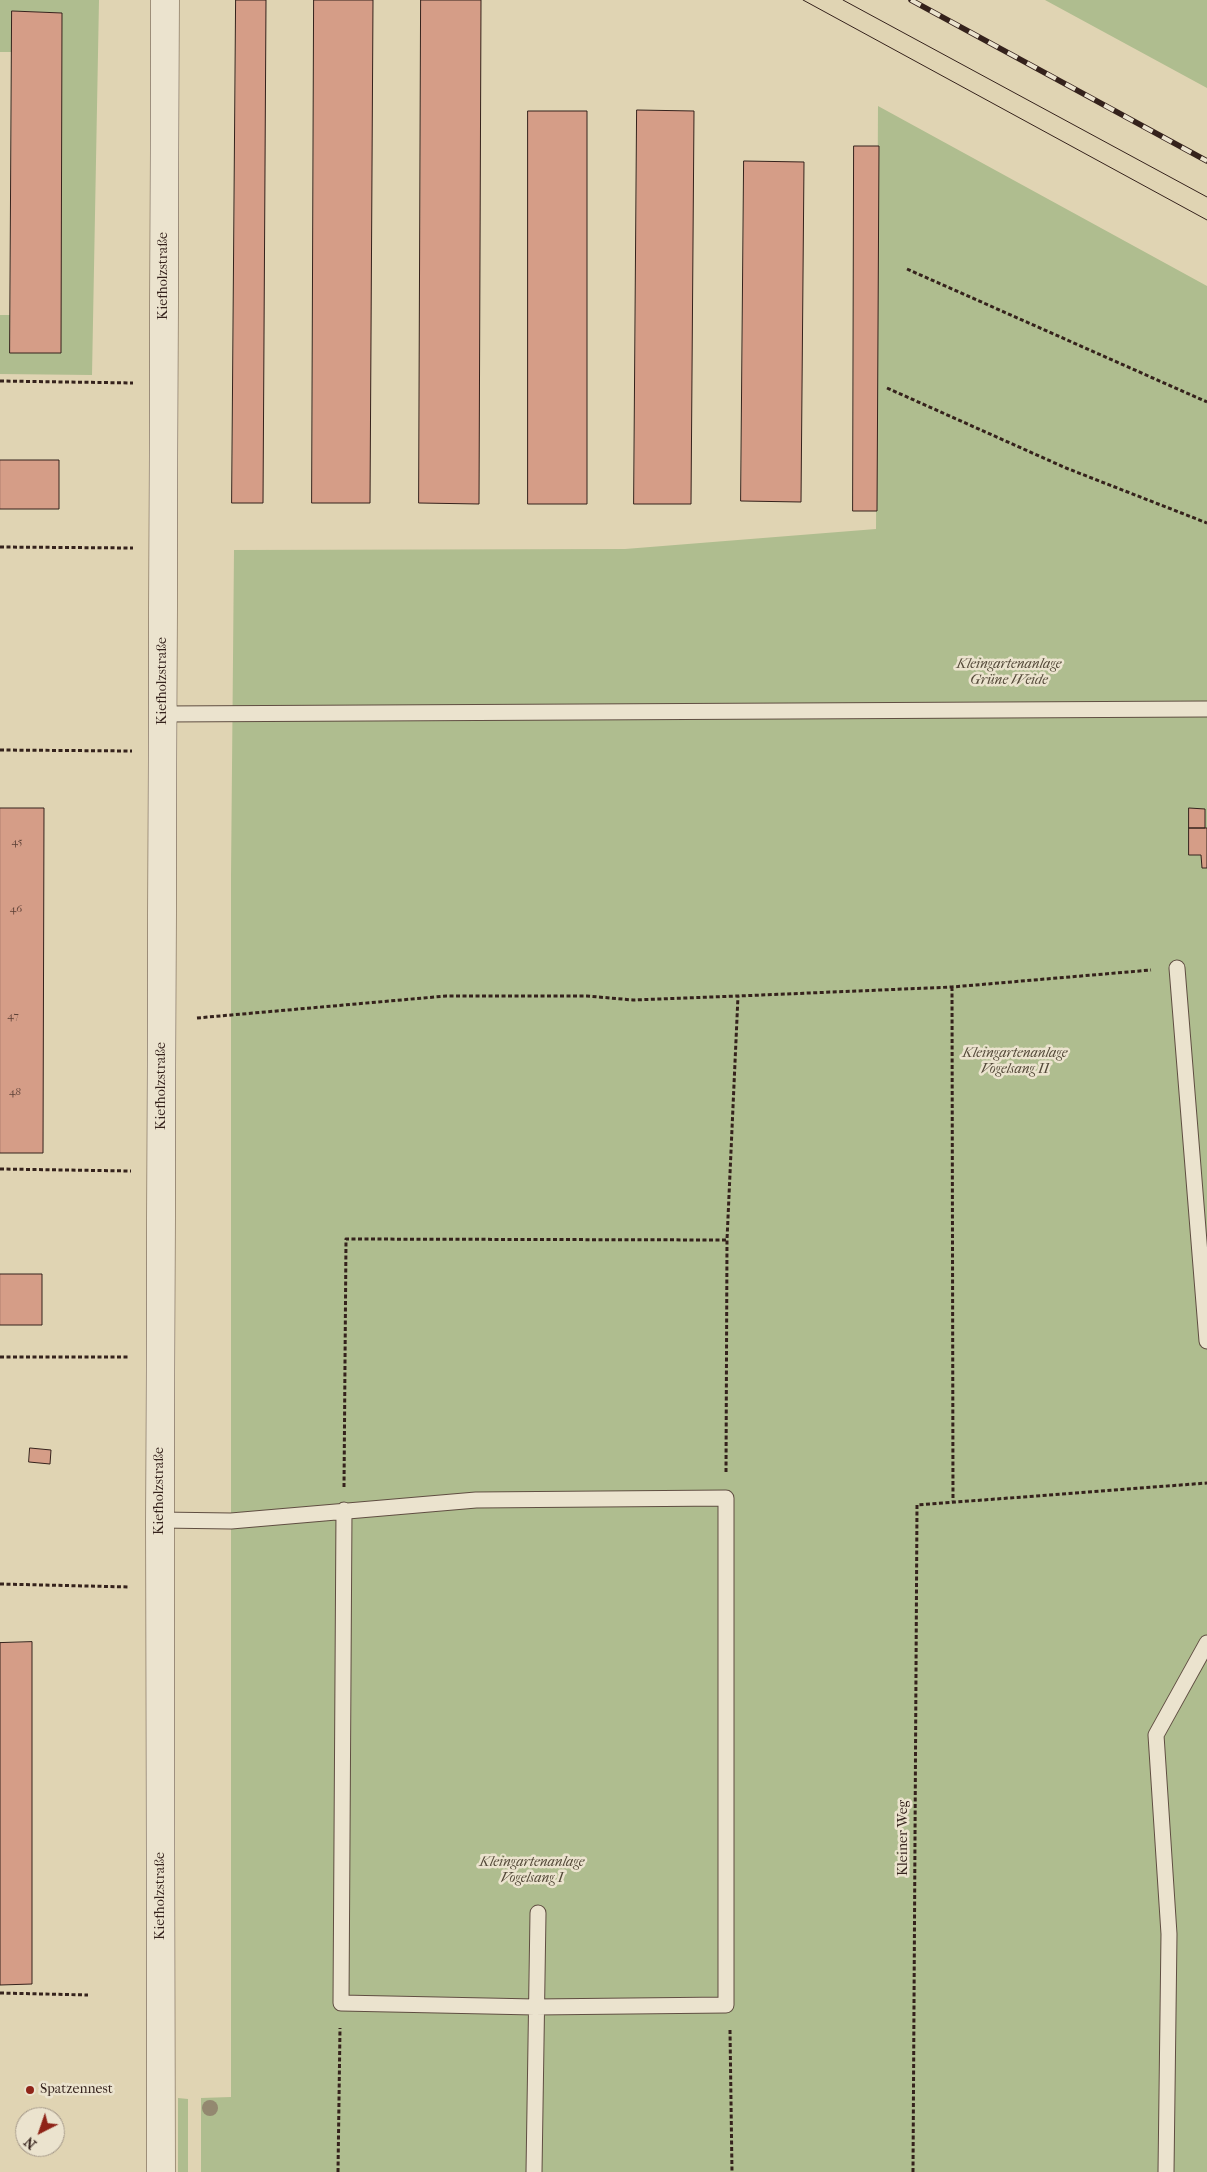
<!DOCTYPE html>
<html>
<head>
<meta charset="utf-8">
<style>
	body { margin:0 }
	#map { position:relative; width:1207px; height:2172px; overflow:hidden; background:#e0d4b3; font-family:"IM FELL French Canon",serif }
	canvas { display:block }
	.north { position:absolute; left:15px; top:2107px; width:50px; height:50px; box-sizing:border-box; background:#ebe3ce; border:1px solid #a29687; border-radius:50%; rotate:221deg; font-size:14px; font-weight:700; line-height:20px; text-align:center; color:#35221c }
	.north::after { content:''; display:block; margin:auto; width:18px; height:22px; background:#8f2418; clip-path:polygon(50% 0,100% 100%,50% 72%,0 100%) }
</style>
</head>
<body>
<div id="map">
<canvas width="1207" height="2172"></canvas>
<div class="north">N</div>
</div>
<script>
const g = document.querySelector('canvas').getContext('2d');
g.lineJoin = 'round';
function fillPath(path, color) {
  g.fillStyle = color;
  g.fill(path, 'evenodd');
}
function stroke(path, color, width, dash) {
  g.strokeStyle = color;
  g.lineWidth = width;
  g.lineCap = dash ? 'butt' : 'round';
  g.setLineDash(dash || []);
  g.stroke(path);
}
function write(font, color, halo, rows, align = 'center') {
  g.font = font + ' "IM FELL French Canon",serif';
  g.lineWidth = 5;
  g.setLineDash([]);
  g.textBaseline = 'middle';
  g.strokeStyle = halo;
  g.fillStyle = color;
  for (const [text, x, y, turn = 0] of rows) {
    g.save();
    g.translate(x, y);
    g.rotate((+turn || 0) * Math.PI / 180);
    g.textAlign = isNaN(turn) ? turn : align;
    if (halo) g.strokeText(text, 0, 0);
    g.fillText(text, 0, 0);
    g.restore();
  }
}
const green = new Path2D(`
	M0,0H99L92,375L0,374V315H10V353H61L62,13L12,11V52H0Z
	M1045,0H1207V88Z
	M878,106L1207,286V2172H201V2098L231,2097V876L234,550L625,549L876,529Z
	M178,2098L188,2099V2172H178Z`);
const building = new Path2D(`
	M236,0H266L263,503H232Z
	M314,0H373L370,503H312Z
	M421,0H481L479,504L419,503Z
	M12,11L62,13L61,353H10Z
	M637,110L694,111L691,504H634Z
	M528,111H587V504H528Z
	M854,146H879L877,511H853Z
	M744,161L804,162L801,502L741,501Z
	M0,460H59V509H0Z
	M0,808H44L43,1153H0Z
	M1189,808L1205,809V828H1189Z
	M1189,828H1207V868H1202L1201,855H1189Z
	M0,1274H42V1325H0Z
	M30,1448L51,1450L50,1464L29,1462Z
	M32,1642V1984L0,1985V1643Z`);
const path = new Path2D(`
	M907,269L1207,402
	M0,381L133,383
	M887,388L1066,468L1207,523
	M0,547L133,548
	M0,750L132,751
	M952,987L953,1501
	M197,1018L446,996H587L633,1000L738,996L952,987L1151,970
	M0,1169L131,1171
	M0,1357H129
	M726,1472L727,1240L738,996
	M344,1487L346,1239L727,1240
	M0,1584L130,1587
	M0,1993L88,1995
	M730,2030L732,2172
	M338,2172L340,2028
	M913,2172L917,1505L1207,1483`);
const service = new Path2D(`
	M163,714L1207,709
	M1177,968L1207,1341
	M160,1520L231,1521L476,1500L726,1498V2005L535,2007L341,2003L344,1510
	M534,2172L538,1913
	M1166,2172L1169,1934L1156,1735L1207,1643`);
const tertiary = new Path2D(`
	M161,2172L160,1520L165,0`);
const tram = new Path2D(`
	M803,0L1207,220
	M843,0L1207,197`);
const rail = new Path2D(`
	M911,0L1207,161`);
const trees = [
	[210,2108]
];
const markers = [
	[30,2090,5,"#8f2418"]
];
const numberNames = [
	["45",17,842],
	["46",16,909],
	["47",13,1016],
	["48",15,1092]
];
const streetNames = [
	["Kiefholzstraße",164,276,-90],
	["Kiefholzstraße",163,681,-90],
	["Kiefholzstraße",162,1086,-90],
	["Kiefholzstraße",160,1491,-90],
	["Kleiner Weg",904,1838,-90],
	["Kiefholzstraße",161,1896,-90]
];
const parkNames = [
	["Kleingartenanlage",1009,665],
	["Grüne Weide",1009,681],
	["Kleingartenanlage",1015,1054],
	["Vogelsang II",1015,1070],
	["Kleingartenanlage",532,1863],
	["Vogelsang I",532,1879]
];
const poiNames = [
	["Spatzennest",40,2090]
];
fillPath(green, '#afbd8f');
fillPath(building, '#d59d87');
stroke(building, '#35221c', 1);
stroke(service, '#604e42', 17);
stroke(tertiary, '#604e42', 29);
stroke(path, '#35221c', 3, [4, 2.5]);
stroke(service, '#ebe3ce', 15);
stroke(tertiary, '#ebe3ce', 28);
stroke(tram, '#35221c', 1);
stroke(rail, '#35221c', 5.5);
stroke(rail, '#ebe3ce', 4, [11]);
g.fillStyle = '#938870';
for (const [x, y] of trees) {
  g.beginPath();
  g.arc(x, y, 8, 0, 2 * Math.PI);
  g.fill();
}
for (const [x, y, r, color] of markers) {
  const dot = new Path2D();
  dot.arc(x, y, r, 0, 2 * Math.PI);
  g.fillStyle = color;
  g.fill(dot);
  stroke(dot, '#ebe3ce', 2);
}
write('11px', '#5d4137', null, numberNames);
write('14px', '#35221c', '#ebe3ce', streetNames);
write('italic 14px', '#544939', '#ebe3ce', parkNames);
write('14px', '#35221c', '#ebe3ce', poiNames, 'left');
</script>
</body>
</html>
